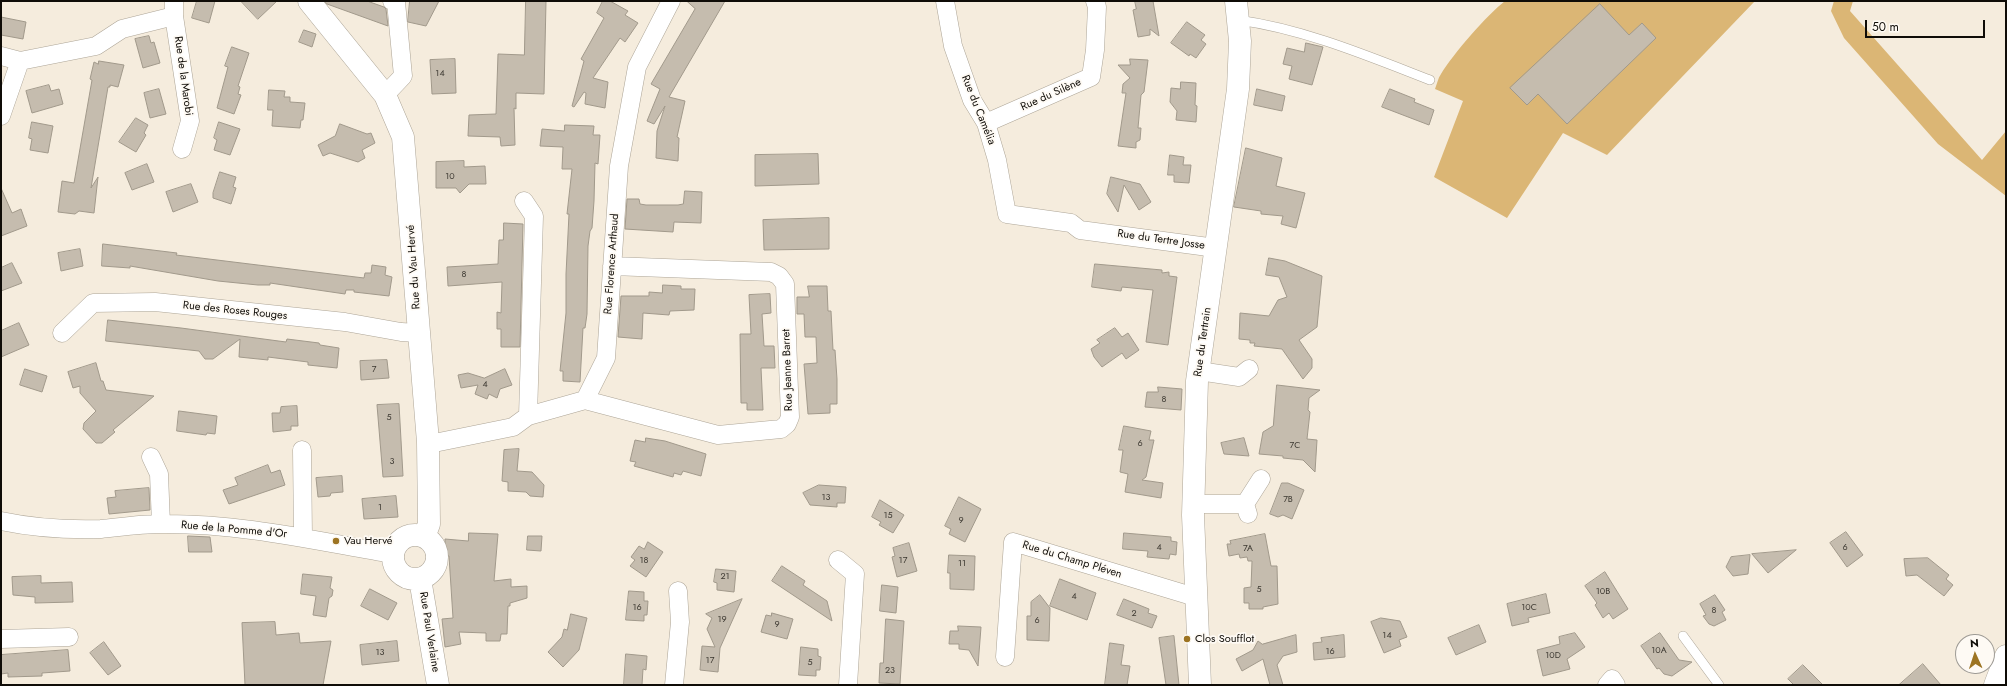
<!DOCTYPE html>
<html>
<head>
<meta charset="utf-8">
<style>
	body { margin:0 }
	#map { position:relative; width:2007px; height:686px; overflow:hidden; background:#f5ecdd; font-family:Jost,sans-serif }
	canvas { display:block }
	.frame { position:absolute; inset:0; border:2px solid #0f0c07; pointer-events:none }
	.north { position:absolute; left:1955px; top:634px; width:40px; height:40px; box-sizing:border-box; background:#fefaf4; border:1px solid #9e9b95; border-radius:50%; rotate:357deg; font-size:11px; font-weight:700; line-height:16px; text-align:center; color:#0f0c07 }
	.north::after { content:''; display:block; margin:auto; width:14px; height:18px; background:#9d7422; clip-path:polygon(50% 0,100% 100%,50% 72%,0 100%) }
	.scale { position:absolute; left:1865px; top:20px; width:120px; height:18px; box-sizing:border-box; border:2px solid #0f0c07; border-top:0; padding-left:5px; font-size:12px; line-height:14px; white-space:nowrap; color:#0f0c07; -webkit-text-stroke:3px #fefaf4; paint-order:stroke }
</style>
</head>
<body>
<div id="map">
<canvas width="2007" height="686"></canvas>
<div class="frame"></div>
<div class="north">N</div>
<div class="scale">50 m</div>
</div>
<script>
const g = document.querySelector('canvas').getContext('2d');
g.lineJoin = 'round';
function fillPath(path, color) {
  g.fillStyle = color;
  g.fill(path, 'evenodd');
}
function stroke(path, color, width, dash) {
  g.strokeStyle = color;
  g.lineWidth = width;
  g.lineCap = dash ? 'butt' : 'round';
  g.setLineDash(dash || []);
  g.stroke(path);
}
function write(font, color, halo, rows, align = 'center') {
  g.font = font + ' Jost,sans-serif';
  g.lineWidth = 3.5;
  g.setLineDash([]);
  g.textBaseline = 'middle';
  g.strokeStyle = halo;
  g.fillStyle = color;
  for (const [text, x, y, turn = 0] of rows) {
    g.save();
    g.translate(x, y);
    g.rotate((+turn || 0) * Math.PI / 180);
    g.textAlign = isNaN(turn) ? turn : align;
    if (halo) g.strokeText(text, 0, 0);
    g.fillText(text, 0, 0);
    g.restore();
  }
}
const green = new Path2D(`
	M1505,1H1755L1607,155L1563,133L1507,218L1434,177L1463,101L1435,89C1437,84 1438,78 1441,74C1453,54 1487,15 1505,1Z
	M1834,1H1853L1850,11L1982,160L2006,131V196L1938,144L1844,38L1831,11Z`);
const building = new Path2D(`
	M197,1H215L209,23L192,18Z
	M241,1H277L258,19Z
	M325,1H367L384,7L386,9L388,26L327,4Z
	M410,1H439L426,26L408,22Z
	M526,1H546L544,94L516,93V109L514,108L515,145L501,146L500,137L468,136L469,115L496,114L498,54L524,55Z
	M603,1H610L628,11L625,15L638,23L625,42L620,38L593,78L608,82L605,108L585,104L586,93L584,92L574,107L572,106L584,61L581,59L604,18L597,13Z
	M687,1H725L669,97L685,101L677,137L679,138L678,161L656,158L657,131L665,106L654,124L647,121L660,89L651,84L695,9Z
	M1135,1H1153L1159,36L1150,29V35L1138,37L1133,10L1136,9Z
	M1600,4L1629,35L1642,23L1656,38L1567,124L1538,94L1527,105L1510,88Z
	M1,17L26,22L23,39L1,35Z
	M1187,22L1205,35L1201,40L1206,44L1196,58L1190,54L1189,56L1171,43Z
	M304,30L316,34L312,47L299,42Z
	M149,36L151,43L154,42L160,63L143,68L135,39Z
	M1306,43L1323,47L1312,85L1289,79L1292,66L1283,64L1287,48L1304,52Z
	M232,47L249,53L238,86L240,87L238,94L241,95L234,114L217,108L228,67L225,66Z
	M455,59L456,93L432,94L430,60Z
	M1130,59L1148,60L1144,92L1141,95L1138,128H1141L1140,140L1136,142V148L1118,146L1126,93H1122L1123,84L1130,78L1118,65H1130Z
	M99,61L124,65L118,87L110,85V87H108L91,188L98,177L94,213L79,211L75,214L58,212L62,181L74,183L92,80L90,79L94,62L98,64Z
	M1181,82L1196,83L1195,105L1197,106L1196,122L1176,120L1177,111L1170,102L1171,88L1180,89Z
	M49,85L51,91L59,89L63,104L32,113L26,91Z
	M159,89L166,114L150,118L144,93Z
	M1257,89L1285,96L1282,111L1254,105Z
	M1390,89L1415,99L1414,102L1434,110L1429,125L1382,107Z
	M269,90L285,91L284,97H290V102L305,103L303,120H301L300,128L272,126L273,110H268Z
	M136,118L148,125L144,133L146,135L136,152L119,142Z
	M32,122L53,126L48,153L30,150L32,139L29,138Z
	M219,122L240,129L230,155L214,150L217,140L214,138Z
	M340,124L367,134L371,133L375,143L362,150L365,158L358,162L330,153L323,156L318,145L335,136Z
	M565,125L594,126L593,135H600L598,164L595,163L594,201L592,228L590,231L588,246L587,314L585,328H583L580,382L563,381V371H560L566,313V274L569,214H567L572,169H562L563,147L540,146L542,129L564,131Z
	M1246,148L1282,158L1276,186L1305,193L1296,228L1281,224L1283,216L1261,214V211L1234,207Z
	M818,154L819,184L755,186V155Z
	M1170,155L1184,157L1183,165H1191L1189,183L1174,182V175H1168Z
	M464,161V167L485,166L486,184H469L460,193L456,188H436V162Z
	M147,164L154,182L132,190L125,173Z
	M220,172L236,177L233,187L236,188L231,204L213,198V193Z
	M1111,177L1140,184L1151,202L1139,210L1124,185L1118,212L1107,194Z
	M191,184L198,202L173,212L166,192Z
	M1,188L12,213L21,209L27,226L1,236Z
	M685,191L702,192L701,223L674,222L673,232L625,229L627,199H639L640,204L646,205H678L683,204Z
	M829,218V249L764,250L763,220Z
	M504,223L523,224L520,347H501V329H497V312L501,313L502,282L448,286L447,267L498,264L499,240H503Z
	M103,244L177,253L176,255L364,278L365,273H371L372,265L386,267L385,275L392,277L389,296L354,292V290H346L345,294L270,283V285H258L218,281L130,266V268L102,266Z
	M80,249L83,266L61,271L58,253Z
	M1269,258L1285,261L1322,276L1317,327L1299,340L1312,359V368L1303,379L1282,349L1254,346L1255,343H1250V340L1239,339L1240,313L1269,316L1278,300L1287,297L1279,277L1266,275Z
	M12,263L22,283L1,291V268Z
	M1095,264L1162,270V273L1169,272V276L1177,277L1168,345L1146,342L1153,290L1122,287L1121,291L1092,287Z
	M663,285L681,286V289H695L694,310L670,311L669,315L643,313L642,339L618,337L621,296H649V292L662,293Z
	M808,286H827L828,311H831L833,350H835L837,379V404H830V413L808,414L804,364L817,363L816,337H805L804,314H797V297H809Z
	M770,294L771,313L762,314L764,346H774L775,368H761L763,410H747V403H741L740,334H751L749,295Z
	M108,320L181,328L286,342L287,339L319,343L320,345L339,348L337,368L308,365V362L268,357V360L239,357L240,339L213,359H205L199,351L106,341Z
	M19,323L29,345L1,357V331Z
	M1115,328L1122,337L1128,333L1139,350L1126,359L1122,353L1102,367L1094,357L1091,349L1100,343L1097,340Z
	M387,360L389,378L361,380L360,361Z
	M96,363L101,381H103L106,390L154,396L113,430L115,432L102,443H96L83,429L84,423L96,411L80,393V386L73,388L68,372Z
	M25,369L47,376L42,392L20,385Z
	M505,369L512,385L500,389L497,398L489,394L487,399L475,394L478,385L461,388L458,375L468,373L484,378Z
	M1277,385L1320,390L1309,398L1308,410L1310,412L1307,439L1317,440L1315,472L1303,460L1283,458V456L1259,454L1263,432L1273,426Z
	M1158,387L1182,389L1181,410L1145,407L1147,392H1158Z
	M399,404L403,476L383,477L377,405Z
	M297,406L298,426H291V430L273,432L272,413H280L281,407Z
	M179,411L217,416L215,434L207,433L206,435L177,431Z
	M1124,426L1151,431L1149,440H1154L1146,477L1142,480L1163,483L1161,498L1125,492L1128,474L1120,472L1123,450H1119Z
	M646,438L665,441L706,454L701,476L683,471L681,475L674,473L673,477L634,466L636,462L630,461L635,440L645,442Z
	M1244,438L1249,456L1224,454L1221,443Z
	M519,449L517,471L532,472L544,485L543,497L530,496L526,492L508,491V482L502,481L504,450Z
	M268,465L271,473L280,470L285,485L229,504L223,490L238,485L235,478Z
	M342,476L343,492L331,493L330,496L318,497L316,478Z
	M1282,483H1288L1304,490L1292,519L1283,515L1278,517L1270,514Z
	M819,485L846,487L845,503H837V507L810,505L803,493Z
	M149,488L150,510L109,514L107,498L116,497L115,491Z
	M396,496L398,517L364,519L362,499Z
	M959,497L981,509L965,542L949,534L951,529L945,526Z
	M880,500L904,515L893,533L879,525L881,522L872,517Z
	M1846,532L1863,555L1847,567L1830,543Z
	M469,533L498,534L494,581L511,579V587L527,586V598L510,603V606H508L507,634H501L500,641H486V633L459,632L461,644L445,647L442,619L453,618L449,556H445V539L468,541Z
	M1124,533L1171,537V541L1177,542L1176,555L1170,554L1169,559L1147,557L1148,551L1123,549Z
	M1265,534L1271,566H1277L1278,604L1263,607V609H1249V603H1244V588L1251,587L1252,561H1248L1247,557L1240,558L1239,554L1229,556L1227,544H1231L1230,541Z
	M188,536L210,537L212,552H189Z
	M528,536H542L541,551L527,550Z
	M648,542L663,552L646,577L630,566L635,560L631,557L639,546L644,549Z
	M909,543L917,571L897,577L892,557L895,556L893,548Z
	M1796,550L1768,573L1752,554Z
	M949,555L975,556L974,590L950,589V573H948Z
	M1750,555L1748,574L1733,576L1726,567L1731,557Z
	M1928,558L1949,575L1946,579L1953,585L1944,596L1917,575L1906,576L1904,559Z
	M782,566L805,581L803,585L827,601L832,621L772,581Z
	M716,569L736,571L734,592L717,590V583L714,582Z
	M1605,572L1628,609L1613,619L1609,613L1603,618L1595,605L1597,603L1585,586Z
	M303,574L332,577L330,588L333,590L332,596L329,598L326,617L313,615L316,596L301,594Z
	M41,576V583L72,582L73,602L35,603V597L13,595L12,577Z
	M1060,579L1096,593L1087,620L1050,606Z
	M882,585L898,587L896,613L880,611Z
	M370,589L397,603L388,620L361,606Z
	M629,591L644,592V601H648L647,615H644V621L626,620Z
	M1546,594L1550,613L1528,618L1529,622L1512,626L1507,604Z
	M1040,595L1050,608L1049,641L1027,640V616H1031V602Z
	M1715,595L1725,610L1722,612L1726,620L1714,626L1709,624L1703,616L1706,615L1700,604Z
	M742,599L720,648L718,672L700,670L702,646L715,647L707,629L712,618L706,614Z
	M1124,599L1149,609L1148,613L1157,616L1152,628L1117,615Z
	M772,613L793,619L787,639L761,632L766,615L771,616Z
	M571,614L587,618L579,650L563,667L548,652L562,637L564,629L567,630Z
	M1381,618L1400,621L1407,637L1399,640L1401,646L1384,653L1371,622Z
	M886,619L904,621L900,684L879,683L880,663H883Z
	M275,622L276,635L299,633L300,643L331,641L323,685H245L242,623Z
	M1479,625L1486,642L1456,655L1448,638Z
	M958,626L981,627L978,666L969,650L959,649V644H949L950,631H958Z
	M1575,633L1585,647L1567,659L1570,669L1543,676L1537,650L1560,644L1559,637Z
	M1660,633L1679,660L1692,662L1672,676L1664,674L1659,668L1657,669L1641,646Z
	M1296,635L1297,652L1283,656L1277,665L1283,685H1270L1263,659L1242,671L1236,659L1253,650L1258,641L1262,644Z
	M1344,635L1345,657L1314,660L1313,643L1322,642L1321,638Z
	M1174,636L1179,685H1166L1159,638Z
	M397,641L399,661L362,665L360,645Z
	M104,642L121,666L108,675L90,653Z
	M1110,643L1124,645L1121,665L1130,666L1127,685H1105Z
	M801,647L818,649V656L821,657L820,670H816V676L799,675Z
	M68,650L70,671L42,673V676L8,677V673L1,674V655Z
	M626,654L647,656L646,670L643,669L642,685H624Z
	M1923,664L1941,685H1899Z
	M1803,665L1823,685H1794L1788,679Z`);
const service = new Path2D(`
	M1238,20C1304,29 1368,56 1430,80
	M1683,636L1719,685`);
const minor = new Path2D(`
	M174,1V16L190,121L182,149
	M945,1L953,46L972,100L986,123L997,160L1007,214L1071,223L1080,230L1216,248
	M1,56L20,61
	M385,95L403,76L396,2L392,1
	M1,116L20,61L96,46L122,29L174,16
	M986,123L1091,77L1095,50L1097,7L1095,1
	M62,333L93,303L155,302L345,322L401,332L419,333
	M1199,371L1239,377L1249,369
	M585,400L718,435L781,429L787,424L790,417L785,284L779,276L771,272L612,266
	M528,416L585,400L606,358L619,166L637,67L671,1
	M428,442H439L513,427L528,416L534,216L524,201
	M302,450L303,537
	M151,457L159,474L161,524
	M1193,504H1245
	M1248,514L1245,504L1261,479
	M1,521C34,528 67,530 101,529C121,527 141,524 161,524C240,523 316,541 393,554
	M838,560L855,574L848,685
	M1,639L69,637
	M1005,657L1013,542L1195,597
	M674,685L680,622L678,591
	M1607,685L1612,679L1616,685`);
const tertiary = new Path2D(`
	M309,1L385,95L403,137L428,442L429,524L424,537
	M393 557a22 22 0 1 1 44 0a22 22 0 1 1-44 0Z
	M420,579L438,685
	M1200,685L1193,515L1197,381L1238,89L1240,41L1236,1
	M1995,685L2006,656`);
const markers = [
	[336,541,4,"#9d7422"],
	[1187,639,4,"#9d7422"]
];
const numberNames = [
	["14",440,74],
	["10",450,177],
	["8",464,275],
	["7",374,370],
	["4",485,385],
	["8",1164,400],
	["5",389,418],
	["6",1140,444],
	["7C",1295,446],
	["3",392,462],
	["13",826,498],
	["7B",1288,500],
	["1",380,508],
	["15",888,516],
	["9",961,521],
	["4",1159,548],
	["6",1845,548],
	["7A",1248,549],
	["18",644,561],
	["17",903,561],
	["11",962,564],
	["21",725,577],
	["5",1259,590],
	["10B",1603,592],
	["4",1074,597],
	["16",637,608],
	["10C",1529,608],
	["8",1714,611],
	["2",1134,614],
	["19",722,620],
	["6",1037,621],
	["9",777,625],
	["14",1387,636],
	["10A",1659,651],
	["16",1330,652],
	["13",380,653],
	["10D",1553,656],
	["17",710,661],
	["5",810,663],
	["23",890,671]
];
const streetNames = [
	["Rue de la Marobi",183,76,82],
	["Rue du Silène",1051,95,-24],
	["Rue du Camélia",978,110,68],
	["Rue du Tertre Josse",1161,240,8],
	["Rue Florence Arthaud",612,264,-86],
	["Rue du Vau Hervé",414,267,-94],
	["Rue des Roses Rouges",235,311,6],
	["Rue du Tertrain",1203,342,-82],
	["Rue Jeanne Barret",788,370,-92],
	["Rue de la Pomme d'Or",234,530,5],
	["Rue du Champ Pléven",1072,560,17],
	["Rue Paul Verlaine",429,632,81]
];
const poiNames = [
	["Vau Hervé",344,541],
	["Clos Soufflot",1195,639]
];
fillPath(green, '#dbb675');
fillPath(building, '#c5bcae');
stroke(building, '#a1998b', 1);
stroke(service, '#ada597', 10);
stroke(minor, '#ada597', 19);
stroke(tertiary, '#ada597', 23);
stroke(service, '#fff', 9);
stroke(minor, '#fff', 18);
stroke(tertiary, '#fff', 22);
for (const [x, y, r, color] of markers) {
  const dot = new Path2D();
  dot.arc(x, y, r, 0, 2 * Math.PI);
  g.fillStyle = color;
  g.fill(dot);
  stroke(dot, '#fefaf4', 1.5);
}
write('9px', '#3c3831', null, numberNames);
write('11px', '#0f0c07', '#fefaf4', streetNames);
write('11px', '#0f0c07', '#fefaf4', poiNames, 'left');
</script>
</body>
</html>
